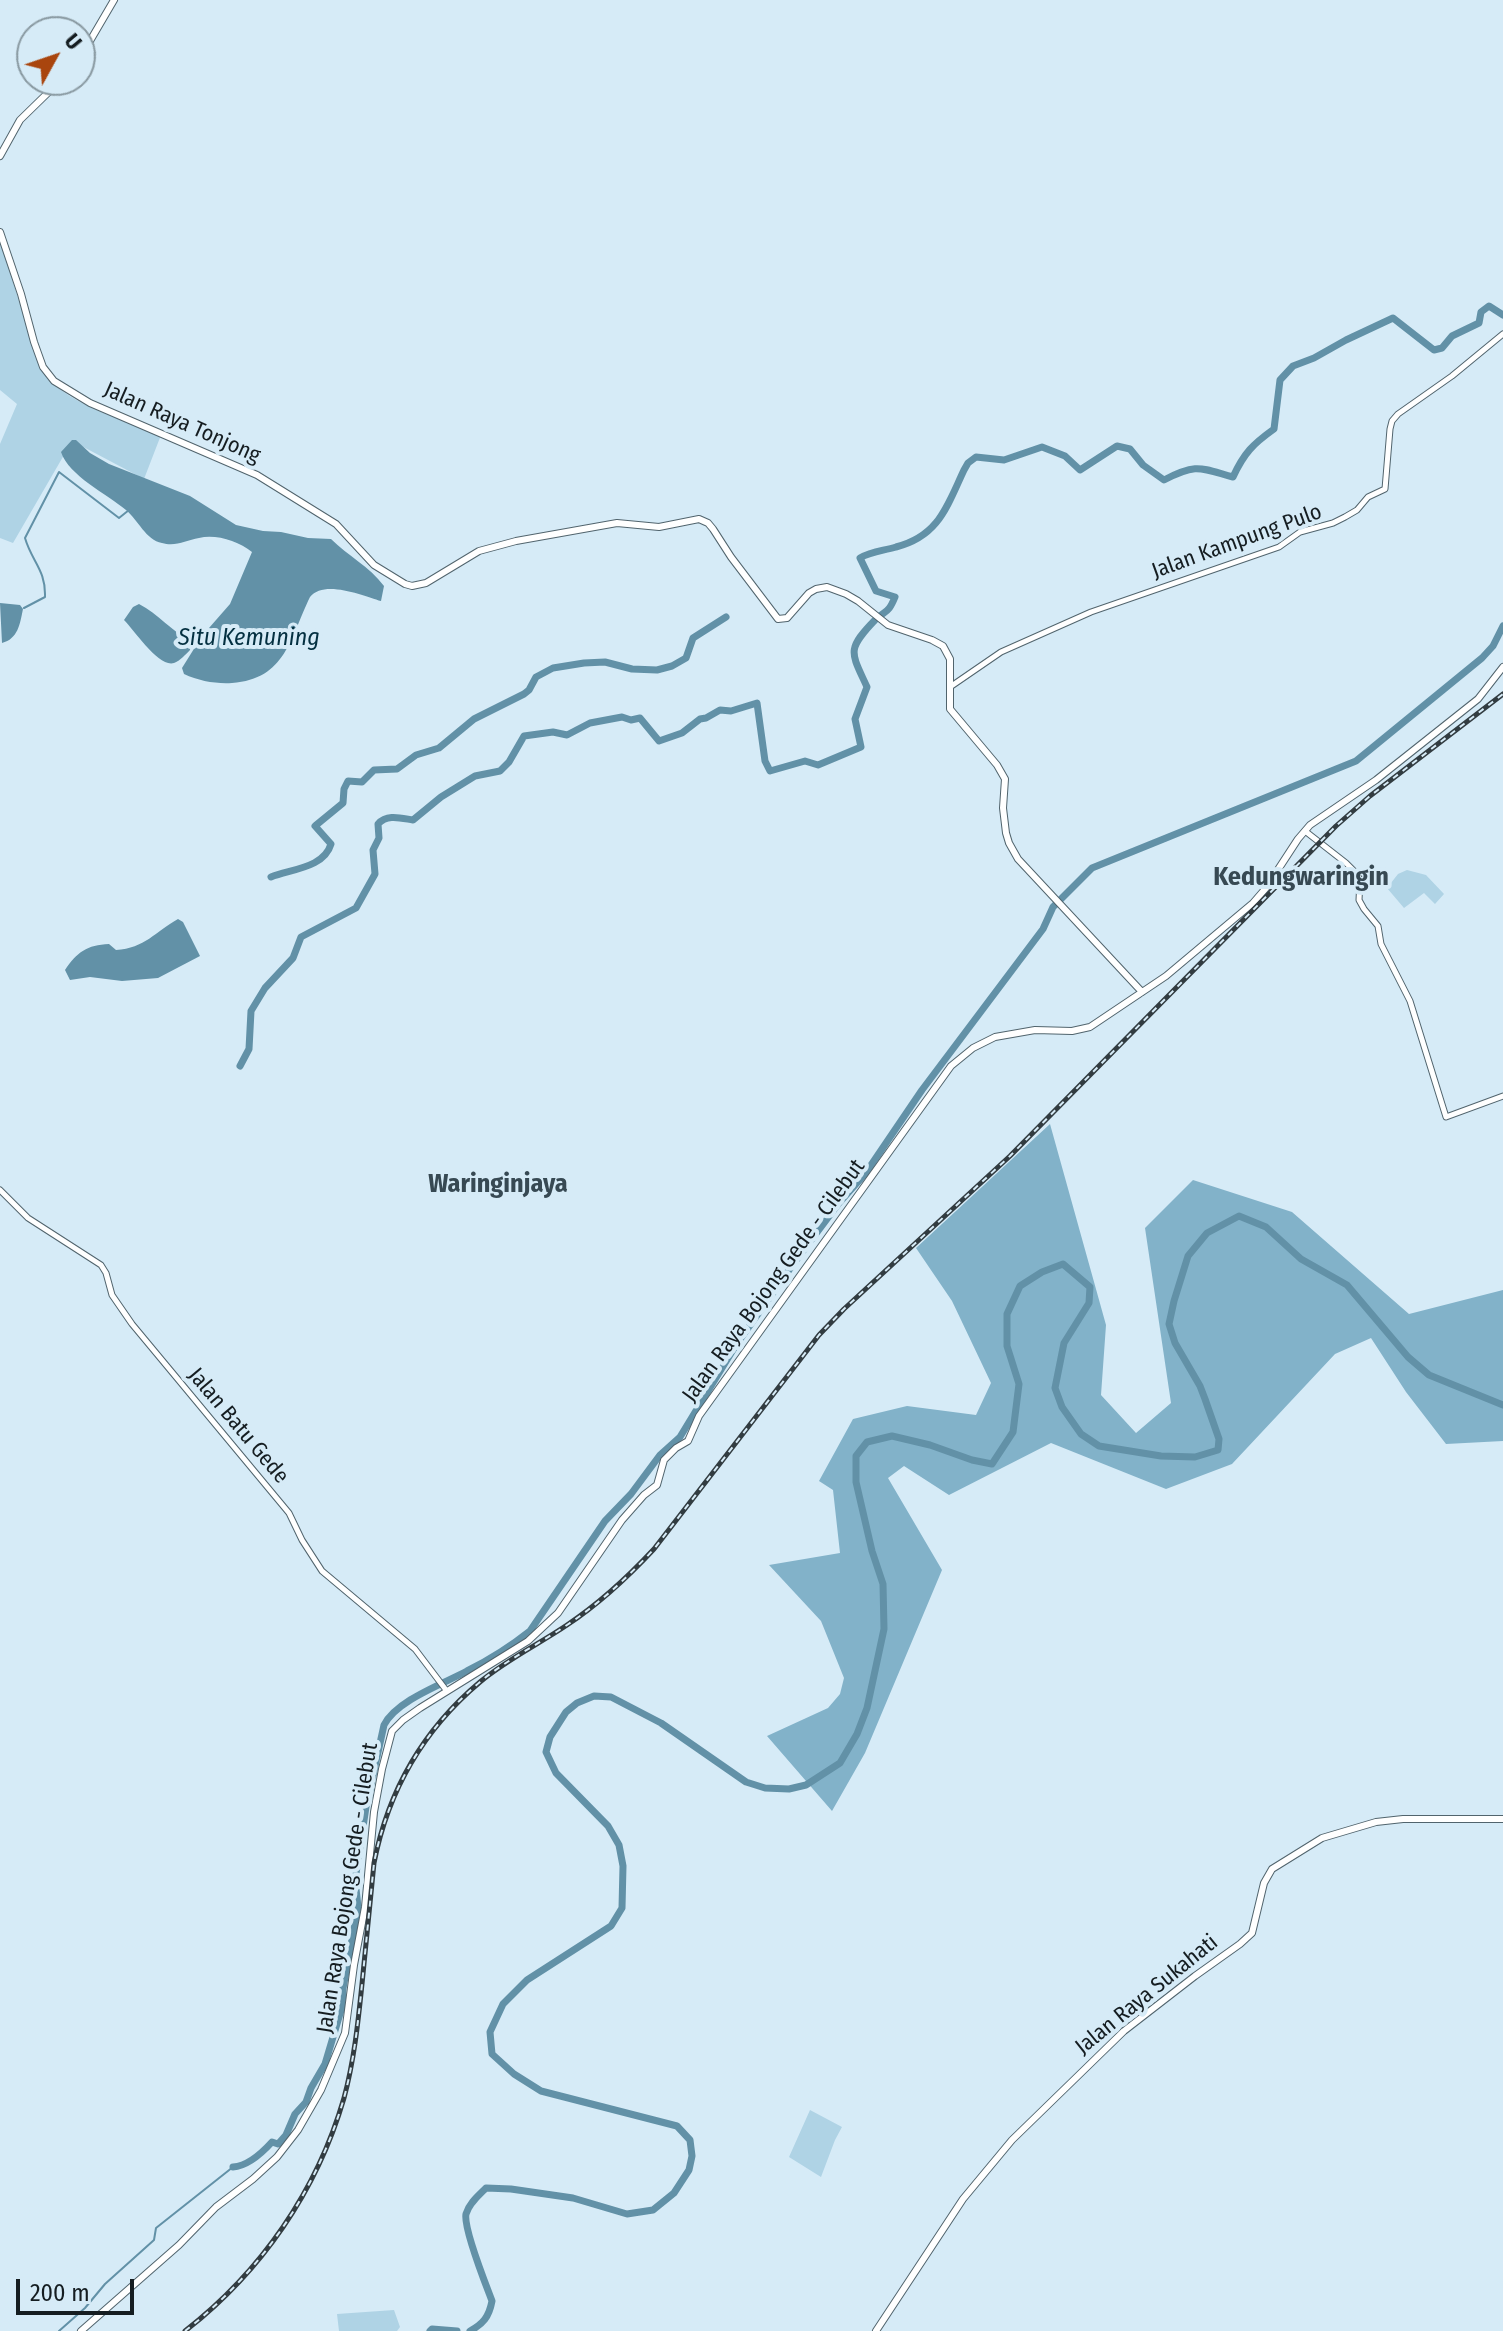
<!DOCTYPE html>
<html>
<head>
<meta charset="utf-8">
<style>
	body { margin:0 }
	#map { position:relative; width:1503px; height:2331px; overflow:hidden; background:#d6ebf7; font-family:"Fira Sans Condensed",sans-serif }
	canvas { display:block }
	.north { position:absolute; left:16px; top:16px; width:80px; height:80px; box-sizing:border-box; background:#d6ebf7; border:2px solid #8999a1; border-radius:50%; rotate:50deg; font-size:22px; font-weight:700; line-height:32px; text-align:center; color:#151d21 }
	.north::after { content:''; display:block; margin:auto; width:28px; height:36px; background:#a9450e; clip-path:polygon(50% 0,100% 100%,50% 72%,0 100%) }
	.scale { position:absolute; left:16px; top:2279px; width:118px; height:36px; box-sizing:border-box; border:4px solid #151d21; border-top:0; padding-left:10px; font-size:24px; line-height:28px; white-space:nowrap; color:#151d21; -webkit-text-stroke:6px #d6ebf7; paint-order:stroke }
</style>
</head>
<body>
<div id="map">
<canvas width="1503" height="2331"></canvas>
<div class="north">U</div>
<div class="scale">200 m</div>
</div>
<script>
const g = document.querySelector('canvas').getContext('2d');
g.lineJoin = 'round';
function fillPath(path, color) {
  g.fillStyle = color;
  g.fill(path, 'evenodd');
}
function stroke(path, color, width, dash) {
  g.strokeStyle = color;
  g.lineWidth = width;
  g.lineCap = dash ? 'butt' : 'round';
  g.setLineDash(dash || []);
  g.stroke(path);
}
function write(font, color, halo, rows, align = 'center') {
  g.font = font + ' "Fira Sans Condensed",sans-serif';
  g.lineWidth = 8;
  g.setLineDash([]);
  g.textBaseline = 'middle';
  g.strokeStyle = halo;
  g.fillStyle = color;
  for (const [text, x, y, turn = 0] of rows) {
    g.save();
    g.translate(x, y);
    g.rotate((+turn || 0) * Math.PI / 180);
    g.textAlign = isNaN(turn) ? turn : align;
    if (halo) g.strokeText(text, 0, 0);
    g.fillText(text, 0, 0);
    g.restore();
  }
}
const green = new Path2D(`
	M0,241L40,367C61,404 123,419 161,435L144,479L74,442L64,455L13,543L0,538V444L17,404L0,390Z
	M1407,870L1426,875L1444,894L1435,904L1424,893L1404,908L1387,888L1398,874Z
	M810,2110L842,2127L835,2140L821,2177L789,2157Z
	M394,2310L400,2327L397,2331H339L337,2314Z`);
const forest = new Path2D(`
	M1050,1124L1106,1325L1101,1395L1136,1433L1171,1403L1145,1228L1193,1180L1292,1212L1409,1314L1503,1290V1441L1446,1444L1406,1392L1371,1338L1335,1354L1232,1464L1166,1489L1051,1443L949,1495L904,1466L888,1478L942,1570L865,1753L832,1811L767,1736L828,1708L840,1694L844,1678L821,1621L769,1565L840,1553L833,1490L819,1481L853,1419L907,1406L976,1415L991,1383L952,1301L916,1248Z`);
const water = new Path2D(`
	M72,440H76L90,453L109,464L190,496L236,525L263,531L281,532L308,538L331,539C348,556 369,566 384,586L381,601C364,596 324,579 310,597C290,638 286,679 232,683C216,684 199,681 184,674L182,668L202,636L230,604L252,552C238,541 216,534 199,538C186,540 176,547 162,543C146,540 138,520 126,510C107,494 69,476 61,452Z
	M0,603L20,605L23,609C20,624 18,639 2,643Z
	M139,604C158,614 172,631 191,642L190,650C186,654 180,661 174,663C159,668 134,630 124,620L133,607Z
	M178,919L183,922L200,956L158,978L122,981L90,977L70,980L65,970C77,952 87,945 109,944L116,950C145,948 155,932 178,919Z`);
const stream = new Path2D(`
	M24,608L45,597C46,570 32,562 25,538L59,472L119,518L129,510
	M59,2331L85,2308L105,2284L154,2240L156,2228L233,2167`);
const river = new Path2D(`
	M271,877C291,869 324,868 331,844L315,826L343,803L344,789L348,781L362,782L374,770L397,769L416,755L439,748L474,719L524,694L529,690L536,677L553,668L584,663L605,662L632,669L657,670L672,666L686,658L693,638L726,617
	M240,1066L249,1049L251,1011L265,988L293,958L301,937L356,908L375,874L373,850L379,838L378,824C387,814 400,818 413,820L441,797L475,776L500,771L509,762L524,736L553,732L567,735L590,723L622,717L631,720L640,718L659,741L682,733L700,719L706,718L720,710L731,711L757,703L765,761L770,771L805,761L818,765L861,747L855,719L867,687C851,652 846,650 875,620C887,609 888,614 895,597L876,591L860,558C872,551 883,551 896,547C939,536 947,506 964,470L968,463L976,457L1004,460L1042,447L1065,456L1080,470L1117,446L1130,449L1143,465L1164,480C1197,463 1200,468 1233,477C1244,453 1253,444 1274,429L1280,380L1293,366L1314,358L1346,340L1393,318L1434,350L1442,348L1452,336L1479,323L1481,312L1489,306L1503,315
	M233,2167C248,2166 262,2153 272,2142L278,2144L286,2135L295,2114L306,2102L311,2088L325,2064L342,2007L343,1988L358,1907L355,1880L366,1807L384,1725C397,1700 443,1684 467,1671C489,1660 510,1647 530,1631L605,1521L631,1494L660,1455L680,1437L736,1345L794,1263L839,1203L865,1174L922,1090L1043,929L1053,907L1092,868L1356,761L1482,658L1493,646L1503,626
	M430,2331L432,2329L457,2331
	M470,2331C483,2324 489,2317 492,2301C486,2285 463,2228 466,2214C469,2203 479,2195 486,2188L511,2189L573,2198L627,2214L653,2210L674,2193L689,2170L692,2156L690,2140L677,2126L541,2091L514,2074L492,2054L490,2032L503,2004L527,1980L611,1926L622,1908L623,1866L619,1845L608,1826L556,1773L546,1752L550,1737L566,1712L577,1703L594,1696L611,1697L661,1723L746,1782L765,1788L789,1789L806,1785L840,1763L857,1734L867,1708L884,1629L883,1584L872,1551L856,1482V1456L867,1442L892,1436L930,1445L972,1460L992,1464L1013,1432L1019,1384L1007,1346V1314L1020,1286L1042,1272L1063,1264L1090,1287L1089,1303L1064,1343L1055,1388L1062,1407L1081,1434L1099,1446L1161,1456L1195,1457L1218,1450L1219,1439L1205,1399L1200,1386L1175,1343L1169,1324L1174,1301L1188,1256L1207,1233L1239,1216L1266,1227L1301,1259L1347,1285L1408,1357L1429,1375L1503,1405`);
const tertiary = new Path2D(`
	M950,687L1001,652L1091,612L1279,547L1300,532L1333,523L1345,517L1357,510L1368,497L1385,489L1390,429L1392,421L1398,414L1452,376L1503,334
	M1305,831L1346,863L1357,874L1360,880L1359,900L1364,909L1378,926L1381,944L1410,1001L1446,1117L1503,1096
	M0,1190L28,1218L101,1265L106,1273L112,1295L132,1324L289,1513L302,1540L322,1571L415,1649L446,1690`);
const secondary = new Path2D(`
	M80,58L114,0
	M0,156L20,120L61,80
	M0,232L21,294L34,342L43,367L54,381L90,403L257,475L336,524L374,565L405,584L412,586L426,583L479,551L516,541L617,523L659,527L699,519L708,523L713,529L731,557L778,619L787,618L809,593L816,589L827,587L846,594L858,601L888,625L932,640L943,646L950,659V709L997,765L1005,779L1003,808L1006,833L1009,843L1018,859L1142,992
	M81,2331L179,2245L216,2207L253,2179L277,2157L298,2130L321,2090L345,2033L354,1965L365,1907L374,1812L382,1769L392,1731L403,1720L420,1708L528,1641L558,1613L622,1520L644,1495L657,1485L664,1460L676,1448L688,1441L699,1416L951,1066L973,1048L995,1037L1035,1030L1072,1031L1090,1027L1166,976L1253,903L1266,888L1298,839L1310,825L1376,780L1478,699L1503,667
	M876,2331L963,2199L1012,2140L1124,2031L1195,1976L1240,1944L1252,1933L1264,1883L1272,1869L1322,1838L1376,1822L1403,1819H1503`);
const rail = new Path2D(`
	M185,2331C261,2272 317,2191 344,2098C354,2061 358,2023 362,1984C366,1944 370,1903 374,1863C388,1791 424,1729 480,1682C506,1660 539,1644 567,1625C600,1603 627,1578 654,1549L819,1335L844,1309L1010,1156L1336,826L1370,796L1503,694`);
const streetNames = [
	["Jalan Raya Tonjong",182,423,24],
	["Jalan Kampung Pulo",1237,542,-20],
	["Jalan Raya Bojong Gede - Cilebut",774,1281,-54],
	["Jalan Batu Gede",238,1426,50],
	["Jalan Raya Bojong Gede - Cilebut",348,1888,-81],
	["Jalan Raya Sukahati",1147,1995,-39]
];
const waterNames = [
	["Situ Kemuning",249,638]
];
const quarterNames = [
	["Kedungwaringin",1301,878],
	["Waringinjaya",498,1185]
];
fillPath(green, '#afd3e5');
fillPath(forest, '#82b2c9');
fillPath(water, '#6291a7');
stroke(stream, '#6291a7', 2);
stroke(river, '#6291a7', 7);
stroke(tertiary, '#51646d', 7);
stroke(secondary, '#51646d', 8);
stroke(tertiary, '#fff', 5);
stroke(secondary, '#fff', 6);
stroke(rail, '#323c41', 5);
stroke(rail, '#d6ebf7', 2, [6]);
write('22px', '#151d21', '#d6ebf7', streetNames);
write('italic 24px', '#043041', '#d6ebf7', waterNames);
write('bold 26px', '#374953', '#d6ebf7', quarterNames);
</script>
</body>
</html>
